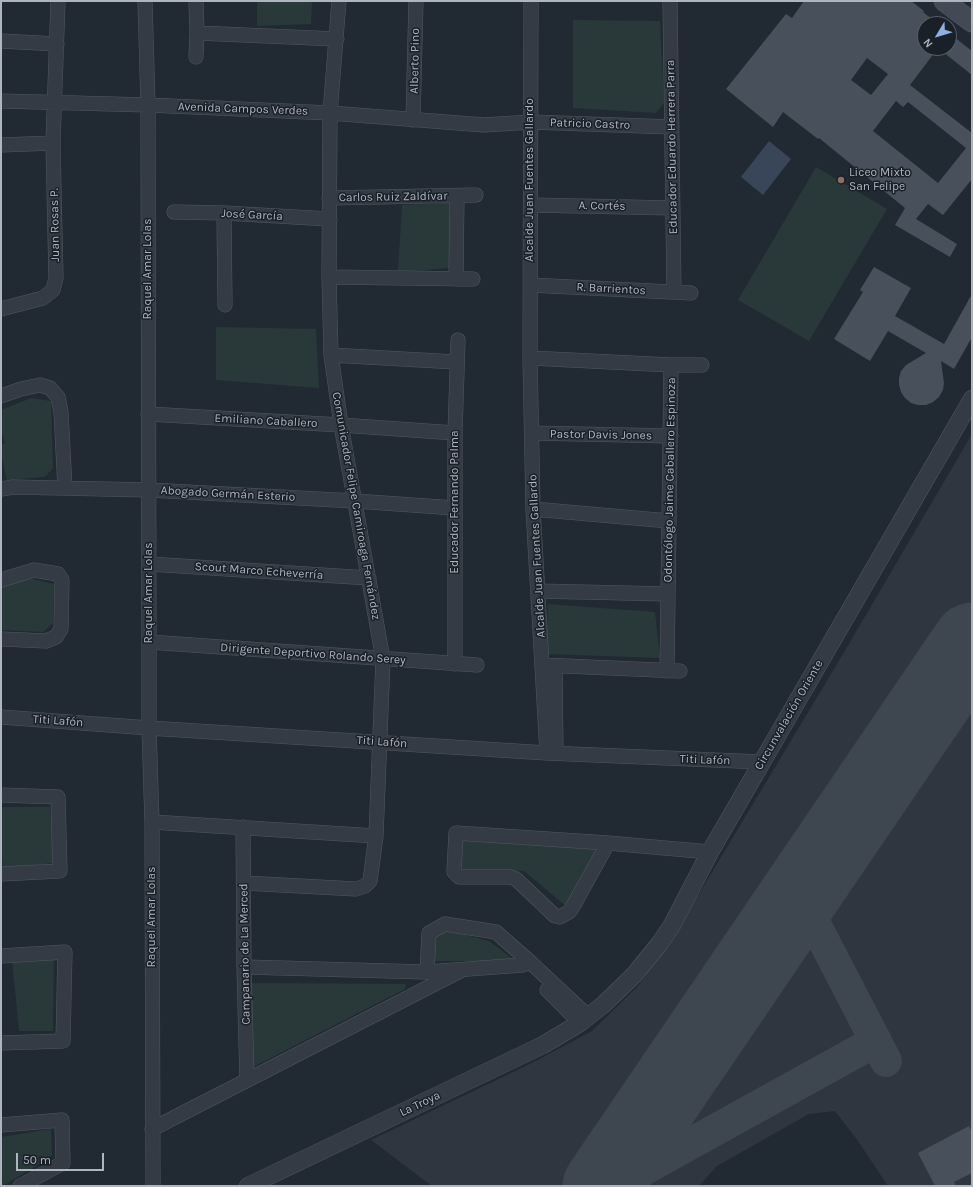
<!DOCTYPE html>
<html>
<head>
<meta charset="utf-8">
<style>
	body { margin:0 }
	#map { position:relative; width:973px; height:1187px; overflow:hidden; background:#212933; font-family:Karla,sans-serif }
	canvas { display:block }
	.frame { position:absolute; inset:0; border:2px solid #afb5c0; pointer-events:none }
	.north { position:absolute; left:917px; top:16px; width:40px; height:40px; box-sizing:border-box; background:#1a2028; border:1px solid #565c65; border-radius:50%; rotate:232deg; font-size:11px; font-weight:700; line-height:16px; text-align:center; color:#afb5c0 }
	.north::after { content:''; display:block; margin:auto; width:14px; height:18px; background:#8bafe9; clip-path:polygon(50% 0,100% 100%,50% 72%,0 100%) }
	.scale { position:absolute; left:16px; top:1153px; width:88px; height:18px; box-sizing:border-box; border:2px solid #afb5c0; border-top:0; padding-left:5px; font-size:12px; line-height:14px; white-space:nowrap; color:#afb5c0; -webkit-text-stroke:3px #1a2028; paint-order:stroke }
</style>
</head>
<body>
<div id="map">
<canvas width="973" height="1187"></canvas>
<div class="frame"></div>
<div class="north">N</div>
<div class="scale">50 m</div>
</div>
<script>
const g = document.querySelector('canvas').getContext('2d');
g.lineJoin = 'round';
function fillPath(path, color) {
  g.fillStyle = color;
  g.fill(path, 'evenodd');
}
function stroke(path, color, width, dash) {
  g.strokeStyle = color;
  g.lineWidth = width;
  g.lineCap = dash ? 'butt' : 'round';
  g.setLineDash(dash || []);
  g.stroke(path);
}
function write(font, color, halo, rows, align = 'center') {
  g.font = font + ' Karla,sans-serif';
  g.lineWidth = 3;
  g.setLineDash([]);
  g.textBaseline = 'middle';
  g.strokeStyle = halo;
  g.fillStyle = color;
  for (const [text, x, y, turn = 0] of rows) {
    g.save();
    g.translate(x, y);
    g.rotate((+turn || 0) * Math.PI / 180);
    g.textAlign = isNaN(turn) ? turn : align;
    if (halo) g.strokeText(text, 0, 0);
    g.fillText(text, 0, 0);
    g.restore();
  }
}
const airport = new Path2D(`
	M972,434V1186H888L858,1141L835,1111L809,1114L717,1166L699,1186H432L371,1140L532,1063L592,1031L639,985L682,922L843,654Z`);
const green = new Path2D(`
	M257,1H312L311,24L257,26Z
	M573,20L660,21L664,103L656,113L573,108Z
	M816,167L887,209L809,341L738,300Z
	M450,203L449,268L398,272L402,205Z
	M216,327L316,329L319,388L216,380Z
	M31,398L51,401L53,468L45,477L7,480L1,454V444L5,443L1,430V410Z
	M27,578L54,584L53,623L43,632L1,630V586Z
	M548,604L655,612L660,658L546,654Z
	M1,807H50L54,863L3,868L1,846Z
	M461,838L600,845L567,907L524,871L458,870Z
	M441,929L489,941L515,961H435L434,936Z
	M54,959L53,1031H19L12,960Z
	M251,983L406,984L405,989L253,1067Z
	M51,1129L52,1156L3,1186H1V1137Z`);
const water = new Path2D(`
	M769,141L791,159L763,195L741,177Z`);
const taxiway = new Path2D(`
	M800,895L886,1061
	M614,1186L876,1041`);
const runway = new Path2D(`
	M602,1186L972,642`);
const building = new Path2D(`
	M804,1H911L924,11L923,12L938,24H925V48H949V33L972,51V75L938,48L910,85L972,133V179L943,215L928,204L916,219L957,244L950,257L895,225L905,208L819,138L818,139L783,112L773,127L726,89L786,14L792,18ZM867,58L888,74L871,95L851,80ZM896,101L903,107L908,102L966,148L938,183L873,131Z
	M874,267L911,288L895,316L944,344L972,294V337L954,369L941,361L944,383L943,390L939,397L933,402L926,405H918L911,403L905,398L901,392L899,385V378L901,371L906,365L926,353L888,331L870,361L834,339L863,292L860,290Z
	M969,1126L972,1132V1173L954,1182L956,1186H935L918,1153Z`);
const minor = new Path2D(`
	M145,1L148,105L149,642V728L152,822L153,1186
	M531,1L530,358L533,509L547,753
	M670,1L674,292
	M197,33L337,39
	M1,41L57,44
	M196,57L197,33L196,1
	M1,101L148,105L330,113L484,125L531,122L672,127
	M413,120L416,1
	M1,145L53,143
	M329,198L476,195
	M531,205L673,208
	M174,212L224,213L330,219
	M224,213L225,305
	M329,277L473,279
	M456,279L457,196
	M530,285L691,293
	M1,309L43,298L53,290L56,278L53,143L58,1
	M331,355L456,362
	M530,358L671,365H702
	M1,396L21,389L40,385L50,388L58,397L61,412L65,488
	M148,414L341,425L455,433
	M532,433L671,436
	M1,489L13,487L149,490L355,501L455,508
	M533,509L669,521
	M149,564L369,578
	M1,580L34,570L58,574L62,580L61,629L56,637L46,641L1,639
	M538,591L668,594
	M149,642L477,665
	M455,664V433L458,340
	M542,665L680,671
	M555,666L556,753
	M667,671L671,365
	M1,717L149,728L547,753L762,762
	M1,795L58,797L60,871L1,874
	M152,822L376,836
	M243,827L244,967L247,1080
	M608,843L572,908L569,912L560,917L555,916L516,879L511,877H459L454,872L456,833L608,843L710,852
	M244,883L356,889L365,886L370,881L376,836L383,659L341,425L331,355L329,277L330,113L339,1
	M1,956L65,952L63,1041L1,1043
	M244,967L427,972L523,965L529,961
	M427,972L429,933L445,924L496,932L529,961L588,1016
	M547,990L580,1023
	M1,1125L62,1120L63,1163L20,1186
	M152,1129L462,970`);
const tertiary = new Path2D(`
	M248,1186L543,1045L580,1023L604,1004L634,975L660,943L672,925L710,852L972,399`);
const secondary = new Path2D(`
	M944,1L972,22`);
const markers = [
	[841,180,4,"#8d6e63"]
];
const streetNames = [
	["Alberto Pino",415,61,-89],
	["Avenida Campos Verdes",243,109,2],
	["Patricio Castro",590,124,2],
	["Educador Eduardo Herrera Parra",672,147,-91],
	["Alcalde Juan Fuentes Gallardo",530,180,-90],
	["Carlos Ruiz Zaldívar",393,197,-1],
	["A. Cortés",602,206,1],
	["José García",252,215,3],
	["Juan Rosas P.",55,225,-91],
	["Raquel Amar Lolas",148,269,-90],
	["R. Barrientos",611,289,3],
	["Emiliano Caballero",266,421,3],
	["Pastor Davis Jones",601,435,1],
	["Odontólogo Jaime Caballero Espinoza",670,480,-89],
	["Abogado Germán Esterio",228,494,3],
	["Educador Fernando Palma",455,502,-90],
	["Comunicador Felipe Camiroaga Fernández",356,506,80],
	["Alcalde Juan Fuentes Gallardo",537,556,-93],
	["Scout Marco Echeverría",259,571,4],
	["Raquel Amar Lolas",149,593,-90],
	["Dirigente Deportivo Rolando Serey",313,654,4],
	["Circunvalación Oriente",789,715,-60],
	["Titi Lafón",58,721,4],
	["Titi Lafón",382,742,4],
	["Titi Lafón",705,760,2],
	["Raquel Amar Lolas",152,917,-90],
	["Campanario de La Merced",245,954,-91],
	["La Troya",420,1104,-26]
];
const poiNames = [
	["Liceo Mixto",849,173],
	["San Felipe",849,187]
];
fillPath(airport, '#2f3640');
fillPath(green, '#293939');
fillPath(water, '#39465a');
stroke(taxiway, '#3e4650', 32);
stroke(runway, '#3e4650', 79);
fillPath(building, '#48505c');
stroke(minor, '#525861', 15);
stroke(tertiary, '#525861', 18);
stroke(secondary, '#525861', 21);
stroke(minor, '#343b44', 14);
stroke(tertiary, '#343b44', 17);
stroke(secondary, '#434a56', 20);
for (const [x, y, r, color] of markers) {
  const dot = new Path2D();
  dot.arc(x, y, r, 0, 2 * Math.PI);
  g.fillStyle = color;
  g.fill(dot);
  stroke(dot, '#1a2028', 1.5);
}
write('12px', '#afb5c0', '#1a2028', streetNames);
write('12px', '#afb5c0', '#1a2028', poiNames, 'left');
</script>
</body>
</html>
